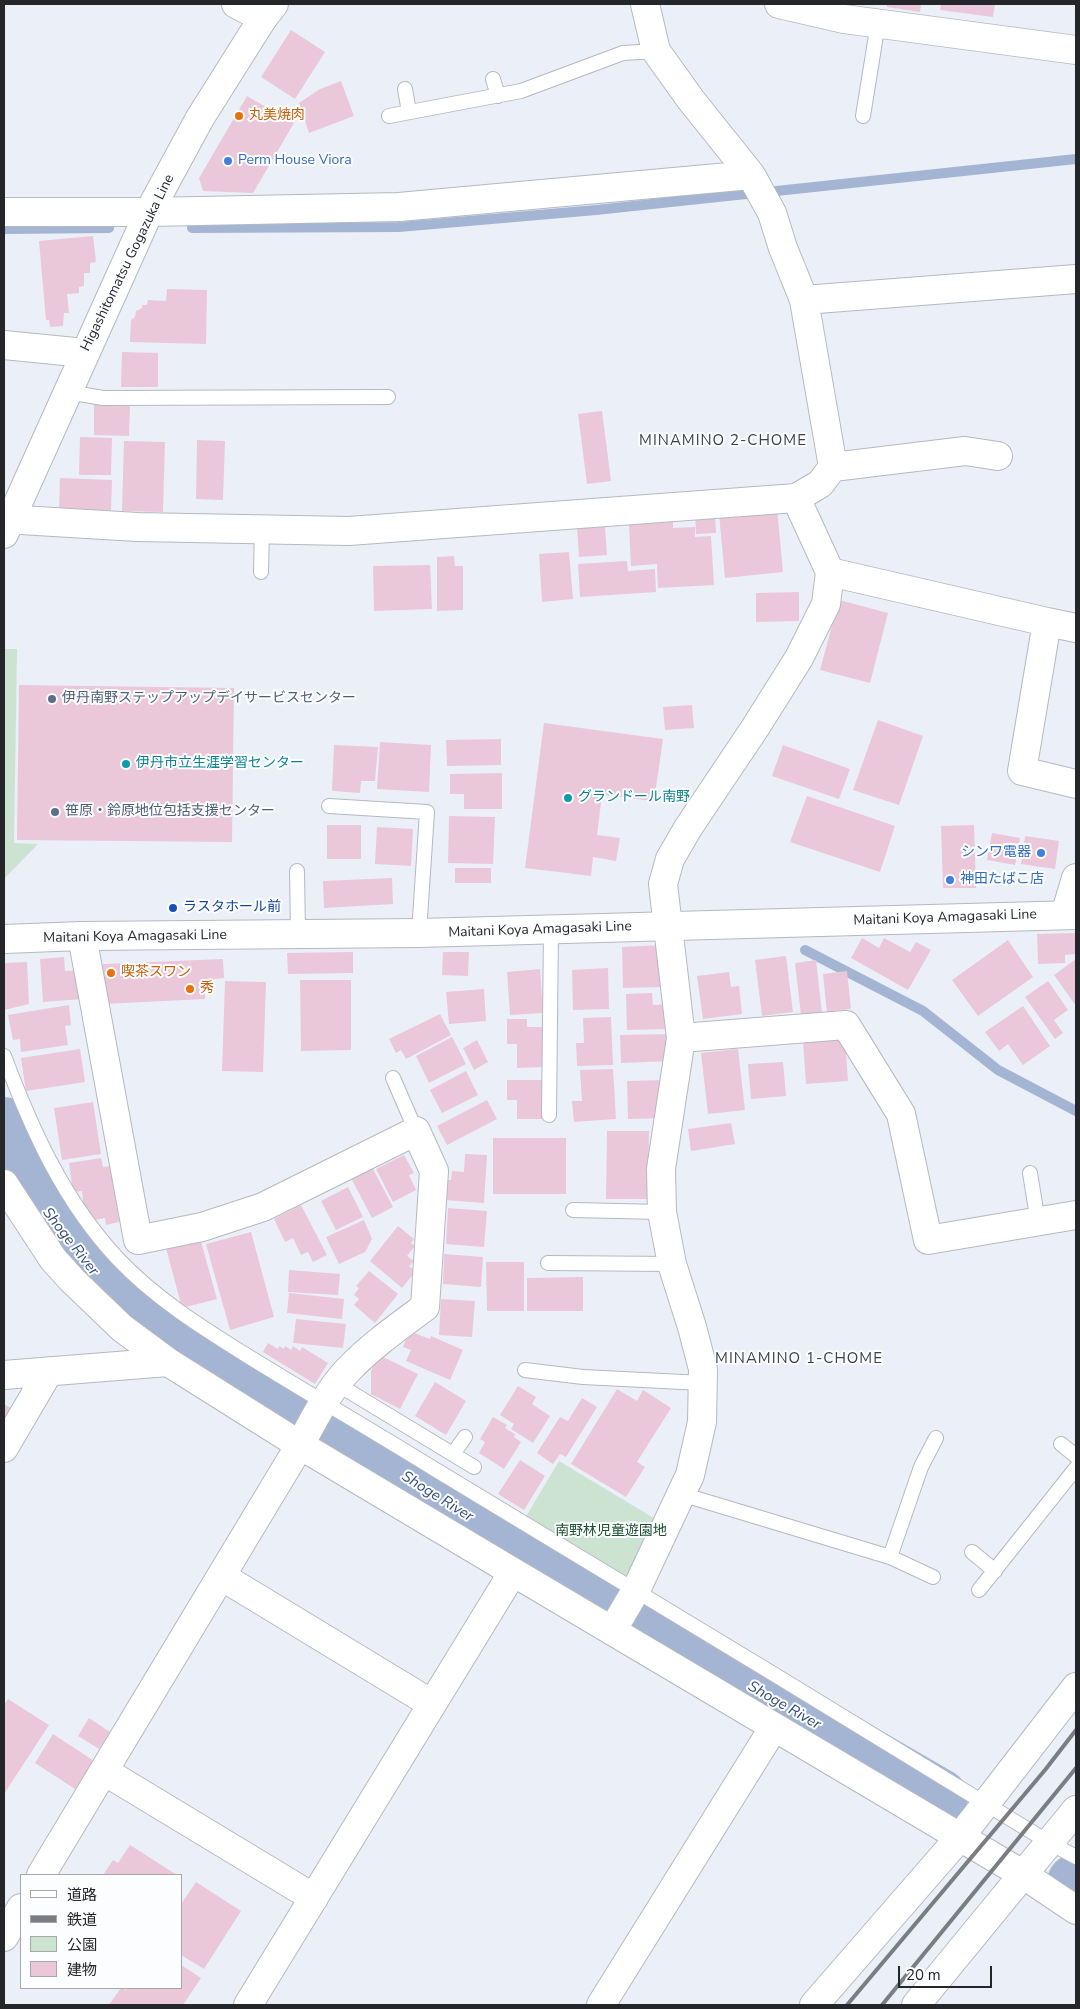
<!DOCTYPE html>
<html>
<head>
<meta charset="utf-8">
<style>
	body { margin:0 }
	#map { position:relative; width:1080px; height:2009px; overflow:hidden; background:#ebf0f8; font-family:"Nunito Sans","Noto Sans JP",sans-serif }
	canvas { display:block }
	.frame { position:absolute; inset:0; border:5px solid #242629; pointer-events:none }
	.legend { position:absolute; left:20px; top:1874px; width:162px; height:115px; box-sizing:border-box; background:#fcfdff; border:1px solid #a6a7a9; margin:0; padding:6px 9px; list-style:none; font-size:15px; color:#242629 }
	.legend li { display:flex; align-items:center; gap:10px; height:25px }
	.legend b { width:25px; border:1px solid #a6a7a9 }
	.scale { position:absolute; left:898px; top:1966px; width:94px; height:22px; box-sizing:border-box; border:2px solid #242629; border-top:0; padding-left:6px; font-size:15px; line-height:18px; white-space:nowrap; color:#242629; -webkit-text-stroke:4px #fcfdff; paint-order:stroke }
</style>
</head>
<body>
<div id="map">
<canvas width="1080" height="2009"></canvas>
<div class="frame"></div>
<ul class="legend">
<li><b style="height:6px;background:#fff"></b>道路</li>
<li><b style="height:6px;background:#7a7d82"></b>鉄道</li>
<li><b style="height:14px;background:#cde3d2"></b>公園</li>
<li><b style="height:14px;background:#ebc7da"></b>建物</li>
</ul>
<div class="scale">20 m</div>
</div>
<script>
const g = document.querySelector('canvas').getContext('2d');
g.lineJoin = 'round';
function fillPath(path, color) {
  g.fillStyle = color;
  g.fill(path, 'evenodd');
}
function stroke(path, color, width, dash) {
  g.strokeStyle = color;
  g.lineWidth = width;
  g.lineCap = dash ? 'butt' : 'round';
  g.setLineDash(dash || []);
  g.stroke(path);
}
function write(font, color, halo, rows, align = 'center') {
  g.font = font + ' "Nunito Sans","Noto Sans JP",sans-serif';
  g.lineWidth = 4;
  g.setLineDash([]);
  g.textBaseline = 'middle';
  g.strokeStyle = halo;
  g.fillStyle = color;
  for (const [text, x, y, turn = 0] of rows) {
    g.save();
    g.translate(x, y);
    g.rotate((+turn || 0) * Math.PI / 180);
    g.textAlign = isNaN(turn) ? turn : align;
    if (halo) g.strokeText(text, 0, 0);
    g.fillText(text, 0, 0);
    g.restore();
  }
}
const green = new Path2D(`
	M4,649H17L14,843L38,844L4,879Z
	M559,1461L657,1520L629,1583L525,1518Z`);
const stream = new Path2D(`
	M767,192L1076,159
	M192,228L399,227L596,210L746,194
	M4,229L109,228
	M805,950L923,1011L998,1070L1076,1111`);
const river = new Path2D(`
	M4,1125L42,1208L98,1278L173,1335L383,1467L653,1631L940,1797
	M1075,1882L1076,1883`);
const building = new Path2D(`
	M887,4H921L920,12L887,7Z
	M941,4H995L993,17L940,10Z
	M291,30L325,52L295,99L261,77Z
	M341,81L354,116L309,133L299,103L320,89Z
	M247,96L294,123L253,193L203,191L199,178Z
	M93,236L96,262L90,263V273H84V286L79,287V293L67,294L69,313H64L63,326L50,327L49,320H46L39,241Z
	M167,289L207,290L206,344L130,342L131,320L135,317L136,311L142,308V305H147L148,300L166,301Z
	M122,352L158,353V387H121Z
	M94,405L130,406L129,436L94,435Z
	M602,411L611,481L587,484L578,414Z
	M80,437L112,438L111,475H79Z
	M197,440L225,441L223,500L196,499Z
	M124,441L165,442L163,512L122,511Z
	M60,478L112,480L111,511L59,510Z
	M777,508L783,572L725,578L719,514Z
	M715,513L716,533L696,534L695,514Z
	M673,522V528L695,527V537L711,536L714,585L658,588L657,564L631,566L629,524Z
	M605,527L607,555L579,557L577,528Z
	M569,552L573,599L542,602L539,554Z
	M454,556L455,566H463V610L437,611V557Z
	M627,561L628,571L655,569L656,592L580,597L578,564Z
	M430,565L432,609L374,611L373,566Z
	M799,592V621L756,622V593Z
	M839,600L888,613L870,683L820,670Z
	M19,685L234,688L232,842L17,840Z
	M692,705L694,728L665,730L663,707Z
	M878,720L923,736L899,805L853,790Z
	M544,723L663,739L654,801L602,795L597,835L620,838L616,861L593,857L591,876L525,868Z
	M501,739V765L447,766L446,740Z
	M380,742L431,745L429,792L377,789Z
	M334,745L378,747L375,781H361L360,793L332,791Z
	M783,745L850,769L839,799L772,776Z
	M502,773V809H464V794H450V774Z
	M807,796L895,826L880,872L790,842Z
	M449,816L495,817L493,864L448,863Z
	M327,825H361V859H327Z
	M974,825L976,888H943L941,826Z
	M377,827L413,829L411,866L375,864Z
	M992,833L1020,838L1015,865L987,860Z
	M1025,836L1059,841L1055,869L1021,864Z
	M455,868H491V883H455Z
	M392,878L393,904L324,908L323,881Z
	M1076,933V954L1065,955V963L1038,964L1037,934Z
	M862,938L879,948L884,938L910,952L916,942L931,950L908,990L851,958Z
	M1008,940L1033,977L978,1016L952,980Z
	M662,945L663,987L623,988L622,947Z
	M353,952V973L288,974L287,953Z
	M443,952H469L468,976L442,975Z
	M786,956L793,1012L762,1016L755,960Z
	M64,957L65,971L81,970L83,999L43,1002L40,959Z
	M223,959L224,978L205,980V999L104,1004L103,964Z
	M1076,959V1006L1054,975Z
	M816,960L822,1013L801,1015L795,963Z
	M27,962L29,1004L4,1010V963Z
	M608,968L609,1009L573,1010L572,970Z
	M540,969L543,1013L510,1015L507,972Z
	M847,971L851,1009L827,1012L823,974Z
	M729,972L731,987L739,986L742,1014L703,1019L697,976Z
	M300,980H351V1050L301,1051Z
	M225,981L266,982L263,1072L222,1071Z
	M1048,981L1068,1010L1054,1020L1063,1033L1055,1039L1025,997Z
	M484,989L486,1021L449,1024L446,992Z
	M652,993L653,1005L669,1004L670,1029L627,1030L626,994Z
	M69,1005L71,1025L65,1026L68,1045L21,1052L20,1039L13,1040L8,1015Z
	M1023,1006L1050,1046L1023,1065L1008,1044L999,1051L985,1032Z
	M440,1014L451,1035L406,1059L401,1050L396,1053L389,1039Z
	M611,1017L613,1065L577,1066L576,1043H584L583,1018Z
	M507,1019H527V1027H543L544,1067L517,1068V1044H507Z
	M671,1034L672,1061L621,1063L620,1035Z
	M452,1037L466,1064L429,1083L416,1056Z
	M845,1039L848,1081L806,1084L803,1041Z
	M477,1040L488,1062L474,1070L463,1048Z
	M80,1049L85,1082L26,1091L21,1058Z
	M738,1049L745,1110L708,1114L701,1053Z
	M783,1062L786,1096L751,1099L748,1064Z
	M613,1069L616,1119L574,1122L572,1101H582L580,1070Z
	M466,1071L478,1095L442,1113L430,1090Z
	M507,1080H544V1119H517V1100H507Z
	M664,1080L665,1118L628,1119L627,1081Z
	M487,1100L497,1119L447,1145L437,1126Z
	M93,1102L101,1154L62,1160L54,1108Z
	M731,1123L735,1144L691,1151L688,1129Z
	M607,1131H649L648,1199H606Z
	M493,1138H566V1194H493Z
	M465,1154L487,1155L484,1203L445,1200L447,1180H451L452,1171L464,1172Z
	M404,1155L414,1173L409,1175L416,1190L393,1202L376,1169Z
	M101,1158L103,1167L111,1166L119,1222L106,1225L105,1218L90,1221L88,1208H84L82,1191L73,1192L69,1163Z
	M372,1167L393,1207L372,1218L351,1178Z
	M348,1187L363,1217L336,1230L321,1201Z
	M301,1205L327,1255L313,1262L308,1252L301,1255L293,1238L285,1242L274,1219Z
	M448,1208L487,1211L484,1247L446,1244Z
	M364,1220L372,1239L365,1252L339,1264L326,1237Z
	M398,1226L414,1239L411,1243L415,1246L407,1256L414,1261L409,1266L416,1271L402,1288L370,1261Z
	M251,1232L274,1317L230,1330L206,1244Z
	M200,1238L217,1299L182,1308L166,1248Z
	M444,1254L483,1257L481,1287L443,1284Z
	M486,1262H524V1311H487Z
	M289,1270L340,1274L338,1295L288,1292Z
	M369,1271L398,1294L375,1323L354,1305L359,1299L354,1295L359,1288L356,1286Z
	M583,1277V1311H527V1278Z
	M289,1293L344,1299L342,1319L287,1313Z
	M441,1299L475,1301L472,1337L439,1335Z
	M296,1319L346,1324L343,1348L293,1343Z
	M409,1331L430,1339L431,1336L463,1350L450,1380L406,1361L411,1350L403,1347Z
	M268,1343L278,1349L279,1346L284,1349L285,1346L291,1350L293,1346L300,1351L302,1347L328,1363L315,1384L263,1352Z
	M379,1355L418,1374L400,1409L371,1394V1371Z
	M435,1382L466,1401L446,1435L415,1416Z
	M518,1386L536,1397L532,1404L550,1416L533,1443L511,1429L514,1424L500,1415Z
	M617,1389L637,1401L643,1390L671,1408L637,1462L645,1467L626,1497L571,1464Z
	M582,1398L597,1407L566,1457L560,1454L553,1464L537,1453L560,1417L568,1421Z
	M4,1404L14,1410L4,1427Z
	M493,1417L507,1425L505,1428L515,1434L514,1437L521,1442L504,1469L479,1453L485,1442L480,1439Z
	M520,1460L545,1476L524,1510L498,1494Z
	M8,1699L49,1725L4,1794V1705Z
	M89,1718L110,1732L99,1749L78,1736Z
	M53,1734L94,1761L75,1789L35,1763Z
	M130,1845L177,1875H103L113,1860L118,1863Z
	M196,1882L241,1911L204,1969L181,1955V1904Z
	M181,1965L201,1978L183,2005H109L121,1988L126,1990L127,1988H181Z`);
const service = new Path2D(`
	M493,79L498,96
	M405,89L409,112
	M389,116L521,91L623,53L656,51
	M863,116L878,23
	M68,392L103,398L388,397
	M261,572L262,529
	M329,806L427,812L419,933
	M297,871L298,934
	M4,1056C32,1130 63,1200 118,1259C155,1298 201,1327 246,1355C309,1394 373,1431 436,1470C641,1593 846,1718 1050,1843L1076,1857
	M393,1078L416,1131
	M549,1115L551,929
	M1030,1173L1038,1222
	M573,1210L662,1212
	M548,1263L672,1264
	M525,1370L583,1377L703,1383
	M337,1384L474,1467
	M1061,1444L1076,1456
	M453,1454L465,1437
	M681,1494L890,1557L921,1467L936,1438
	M972,1552L995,1571
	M890,1557L933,1577
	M979,1590L1076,1468`);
const minor = new Path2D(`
	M236,4L263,18
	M645,4L656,51L691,100L751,175L772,213L783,248L804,300L833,467
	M779,4L844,19L1076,50
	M4,212H149L399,207L751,175
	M804,300L1076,279
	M4,345L85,353
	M796,498L820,484L833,467L965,451L998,456
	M4,519L137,527L349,531L796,498L830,572L1047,622L1022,771L1076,784
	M1047,622L1076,628
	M1065,915L1076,878
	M681,1038L846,1025L901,1114L928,1240L1076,1215
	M4,1184L53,1259L72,1280L122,1328L168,1362L300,1445L513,1572L1024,1875L1076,1910
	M4,1375L168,1362
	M4,1448L49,1371
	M221,1576L432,1704
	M612,1631L636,1590L690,1475L702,1422L703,1369L692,1327L672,1264L662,1212L661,1169L681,1038L663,884L670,859L688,828L755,728L799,658L826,604L830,572
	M104,1771L314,1898
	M41,1875L300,1445C314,1419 328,1391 348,1370C371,1346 398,1327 425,1307L434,1171L416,1131L263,1207L202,1227L138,1240L82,936
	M4,1937L21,1908
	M248,2005L513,1572
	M601,2005L774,1727
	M814,2005L960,1837L1076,1687
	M916,2005L1076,1810`);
const secondary = new Path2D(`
	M4,534L149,212L200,118L263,18L274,4
	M4,939L82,936L419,933L1076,915`);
const rail = new Path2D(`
	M847,2005L1045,1770L1076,1730
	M882,2005L1076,1768`);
const markers = [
	[239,116,5,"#e8710a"],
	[228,161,5,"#3f7fe0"],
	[52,699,5,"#5c6f8a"],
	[126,764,5,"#0f9aa8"],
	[568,798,5,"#0f9aa8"],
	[55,812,5,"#5c6f8a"],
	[1041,853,5,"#3f7fe0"],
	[950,880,5,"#3f7fe0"],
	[173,908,5,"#1a4fb4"],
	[111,973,5,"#e8710a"],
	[190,989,5,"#e8710a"]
];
const foodNames = [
	["丸美焼肉",249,116],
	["喫茶スワン",121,973],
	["秀",200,989]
];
const shopNames = [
	["Perm House Viora",238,161],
	["シンワ電器",1031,853,"right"],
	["神田たばこ店",960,880]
];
const streetNames = [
	["Higashitomatsu Gogazuka Line",128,263,-64],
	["Maitani Koya Amagasaki Line",945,918,-2],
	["Maitani Koya Amagasaki Line",540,930,-2],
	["Maitani Koya Amagasaki Line",135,937,-1]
];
const serviceNames = [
	["伊丹南野ステップアップデイサービスセンター",62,699],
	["笹原・鈴原地位包括支援センター",65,812]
];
const cultureNames = [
	["伊丹市立生涯学習センター",136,764],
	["グランドール南野",578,798]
];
const transitNames = [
	["ラスタホール前",183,908]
];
const parkNames = [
	["南野林児童遊園地",611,1532]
];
const neighbourhoodNames = [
	["MINAMINO 2-CHOME",723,441],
	["MINAMINO 1-CHOME",799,1359]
];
const waterNames = [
	["Shoge River",70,1242,52],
	["Shoge River",437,1497,32],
	["Shoge River",784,1706,30]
];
fillPath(green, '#cde3d2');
stroke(stream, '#a4b5d4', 10);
stroke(river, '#a4b5d4', 56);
fillPath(building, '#ebc7da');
stroke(service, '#b4b9c0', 16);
stroke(minor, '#b4b9c0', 30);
stroke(secondary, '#b4b9c0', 30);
stroke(service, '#fff', 14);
stroke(minor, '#fff', 28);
stroke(secondary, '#fff', 28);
stroke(rail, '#7a7d82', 4);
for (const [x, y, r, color] of markers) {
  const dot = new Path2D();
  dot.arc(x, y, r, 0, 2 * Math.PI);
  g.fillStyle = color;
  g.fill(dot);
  stroke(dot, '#fcfdff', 2);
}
write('14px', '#c56008', '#fcfdff', foodNames, 'left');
write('14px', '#366cbe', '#fcfdff', shopNames, 'left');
write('14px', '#242629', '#fcfdff', streetNames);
write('14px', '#4e5e75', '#fcfdff', serviceNames, 'left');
write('14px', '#0d838f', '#fcfdff', cultureNames, 'left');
write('14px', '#164399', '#fcfdff', transitNames, 'left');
write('14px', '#1c5030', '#fcfdff', parkNames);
g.letterSpacing = '1px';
write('15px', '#3d4147', '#fcfdff', neighbourhoodNames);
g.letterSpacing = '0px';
write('italic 15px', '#344c76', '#fcfdff', waterNames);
</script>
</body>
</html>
